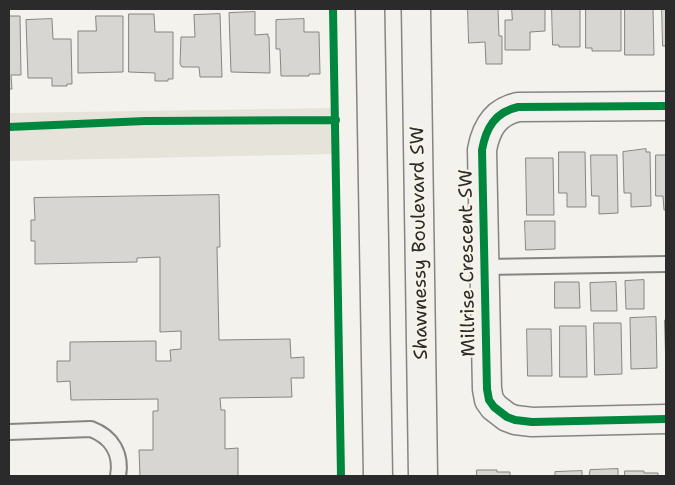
<!DOCTYPE html>
<html>
<head>
<meta charset="utf-8">
<style>
	body { margin:0 }
	#map { position:relative; width:675px; height:485px; overflow:hidden; background:#f4f2ec; font-family:"Shantell Sans",sans-serif }
	canvas { display:block }
	.frame { position:absolute; inset:0; border:10px solid #2b2b2b; pointer-events:none }
</style>
</head>
<body>
<div id="map">
<canvas width="675" height="485"></canvas>
<div class="frame"></div>
</div>
<script>
const g = document.querySelector('canvas').getContext('2d');
g.lineJoin = 'round';
function fillPath(path, color) {
  g.fillStyle = color;
  g.fill(path, 'evenodd');
}
function stroke(path, color, width, dash) {
  g.strokeStyle = color;
  g.lineWidth = width;
  g.lineCap = dash ? 'butt' : 'round';
  g.setLineDash(dash || []);
  g.stroke(path);
}
function write(font, color, halo, rows, align = 'center') {
  g.font = font + ' "Shantell Sans",sans-serif';
  g.lineWidth = 4.5;
  g.setLineDash([]);
  g.textBaseline = 'middle';
  g.strokeStyle = halo;
  g.fillStyle = color;
  for (const [text, x, y, turn = 0] of rows) {
    g.save();
    g.translate(x, y);
    g.rotate((+turn || 0) * Math.PI / 180);
    g.textAlign = isNaN(turn) ? turn : align;
    if (halo) g.strokeText(text, 0, 0);
    g.fillText(text, 0, 0);
    g.restore();
  }
}
const green = new Path2D(`
	M334,108L335,154L9,161V113Z`);
const building = new Path2D(`
	M468,9H498L499,36H502V64H486L485,42L469,43Z
	M512,9H545V31L530,32V50H505V20H512Z
	M552,9H580V47H559V45H553Z
	M586,9H621V51H592V48H586Z
	M625,9H653L654,55H625Z
	M662,9H666V46H663Z
	M255,12V35L268,34V37H269L270,73L231,72L229,13Z
	M129,14H154L155,32H173V79H168V81H155V73L129,72Z
	M220,14L222,77H200L199,67H182L180,64L181,37H195L194,15Z
	M9,16H20L21,75H11L12,89H9Z
	M96,16H123V72L78,73V31H96Z
	M52,19L53,39H71L72,84H67V86H52V78H28L26,20Z
	M304,19V32H319L320,74H309V76H281L280,49H276V20Z
	M646,149V152H650L651,206L631,207V193H624L623,152Z
	M559,152H585L586,207H567V193H559Z
	M591,155H617L618,213L599,214V196H592Z
	M656,155H666V210H664L663,196H656Z
	M526,158H553L554,215H527Z
	M219,195L220,247H217L219,340L290,339L291,358L304,357V378H291L292,397L220,398L221,410H225V449L238,448V476H140L139,450H153V411H158V399L71,400L70,381L57,382V361H70V342L156,341V361H171L170,350L181,349V331L160,332V257L137,258V262L35,264V241H31V220H35L34,198Z
	M525,221H555V249L526,250Z
	M644,280V309H626L625,281Z
	M555,282H579L580,308H555Z
	M616,282L617,311H591L590,283Z
	M656,317L657,368L631,369L630,318Z
	M665,320H666V371Z
	M594,323H621L622,374L595,375Z
	M560,326H586L587,377H560Z
	M527,329H551L552,376H528Z
	M618,469V476H589L590,470Z
	M477,470H497V472H510V476H477Z
	M582,471V476H555V472Z
	M625,471H644V473H658V476H625Z`);
const service = new Path2D(`
	M485,267L666,264
	M9,432L91,429C112,437 122,454 118,476`);
const minor = new Path2D(`
	M666,106L518,107C495,112 486,128 482,150L487,389L489,400L494,407L507,417L515,420L532,422L666,419`);
const secondary = new Path2D(`
	M370,9L378,476
	M416,9L423,476`);
const cycleway = new Path2D(`
	M333,9L341,476
	M666,106L518,107C495,112 486,128 482,150L487,389L489,400L494,407L507,417L515,420L532,422L666,419
	M9,127L145,121L336,120`);
const streetNames = [
	["Shawnessy Boulevard SW",420,243,-91],
	["Millrise Crescent SW",468,263,-91]
];
fillPath(green, '#e6e3da');
fillPath(building, '#d7d6d2');
stroke(building, '#858582', 1);
stroke(service, '#858582', 18);
stroke(minor, '#858582', 31);
stroke(secondary, '#858582', 31);
stroke(service, '#f2f1ed', 14);
stroke(minor, '#f2f1ed', 28);
stroke(secondary, '#f2f1ed', 28);
stroke(cycleway, '#00873e', 8);
write('19px', '#2b2b2b', '#f7f3e8', streetNames);
</script>
</body>
</html>
